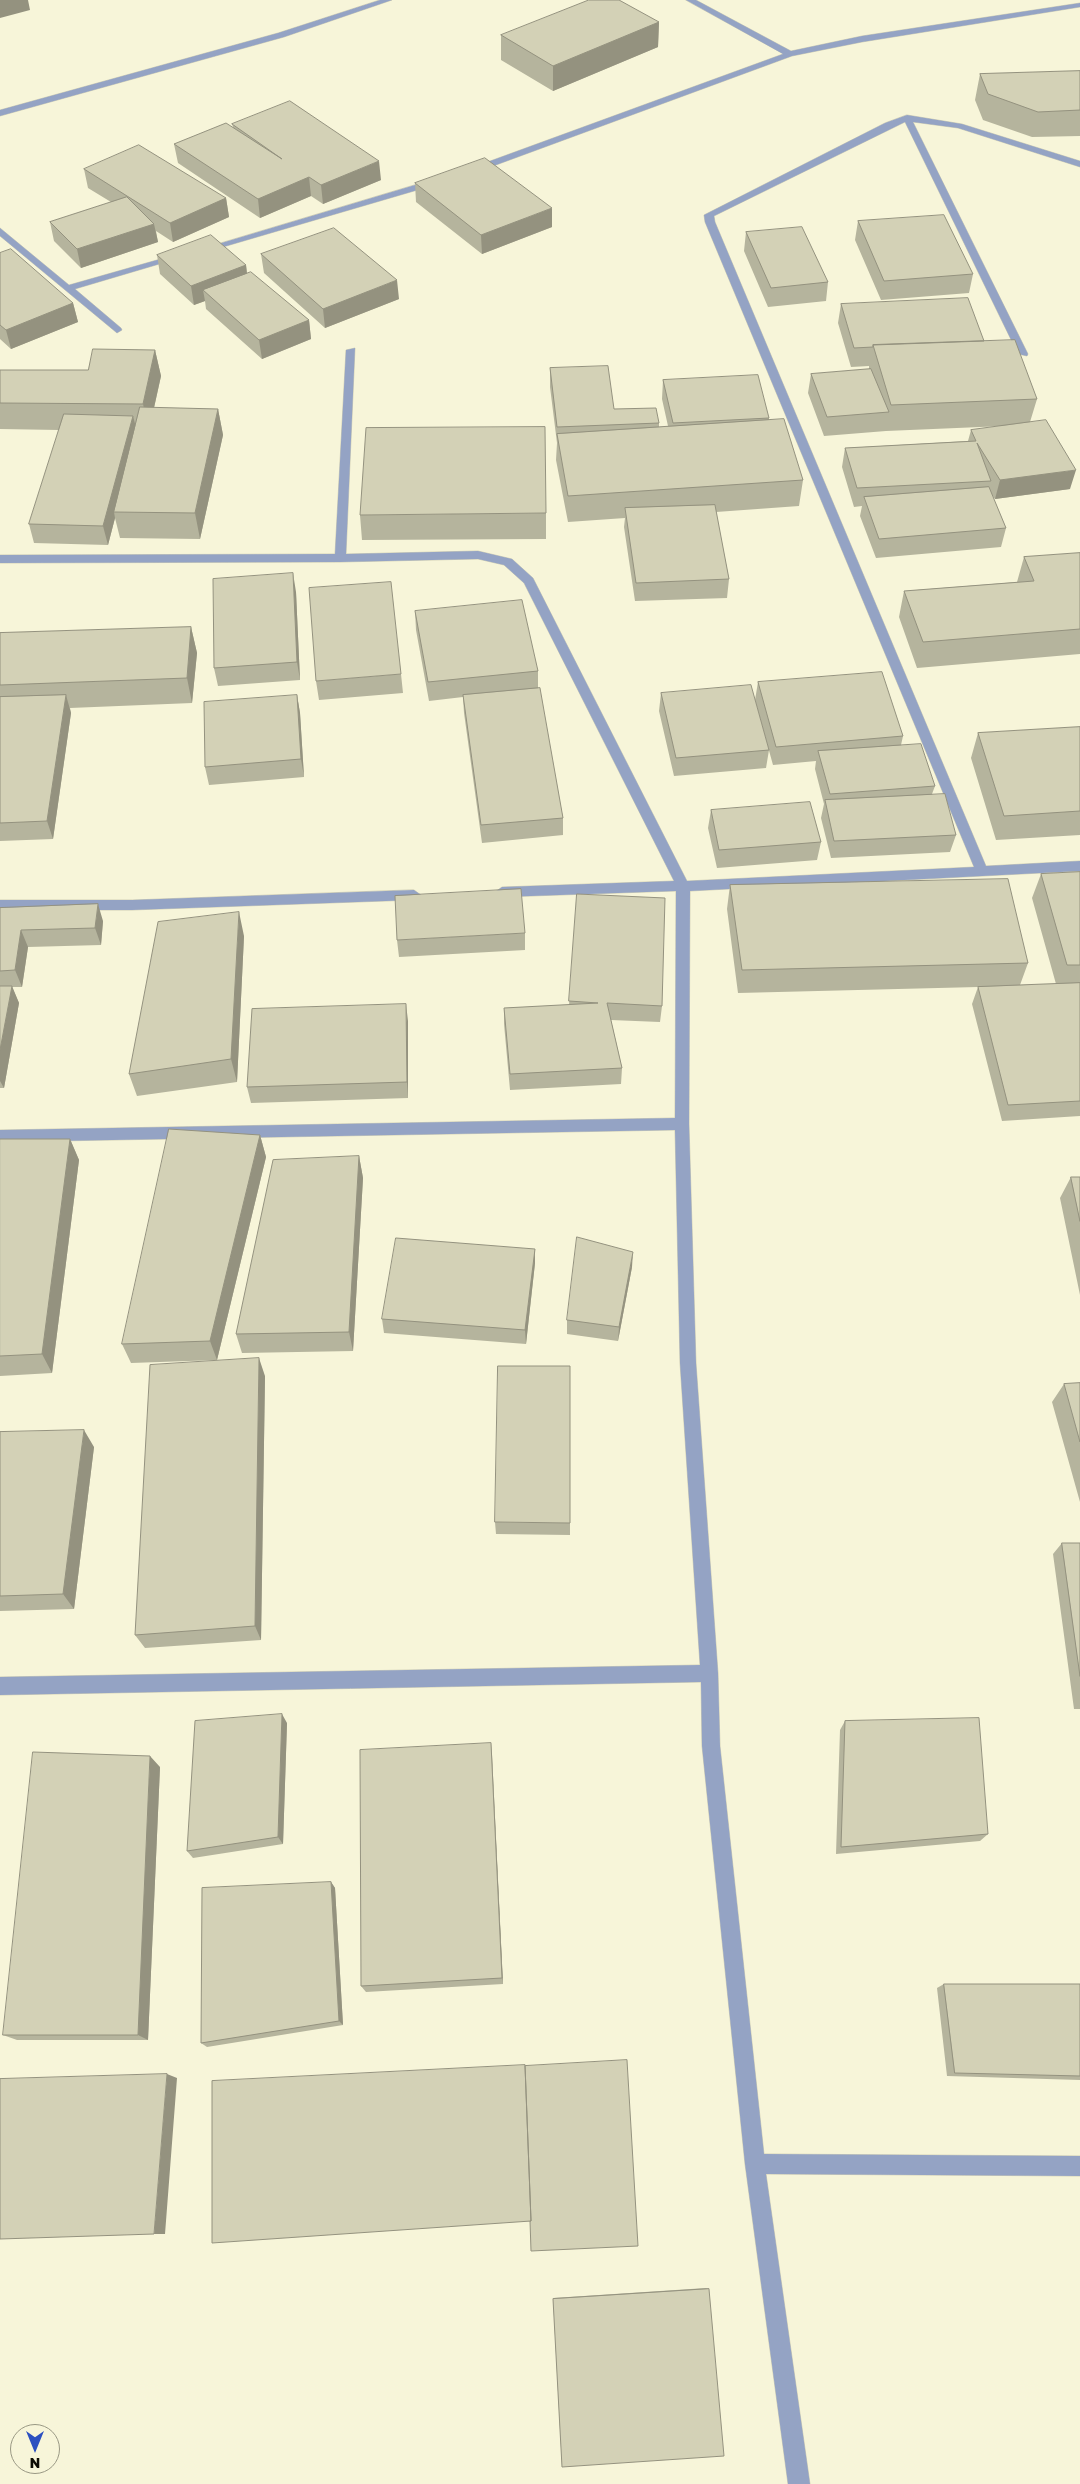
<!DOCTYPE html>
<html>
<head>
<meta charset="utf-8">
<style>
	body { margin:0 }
	#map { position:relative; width:1080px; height:2484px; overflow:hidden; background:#f7f5d9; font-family:"Golos Text",sans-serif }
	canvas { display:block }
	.north { position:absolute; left:10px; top:2424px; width:50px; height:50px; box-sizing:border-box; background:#f7f5d9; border:1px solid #999884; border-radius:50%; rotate:180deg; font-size:14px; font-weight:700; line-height:20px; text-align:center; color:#0d0c04 }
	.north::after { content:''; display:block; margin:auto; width:18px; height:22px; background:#2c50c0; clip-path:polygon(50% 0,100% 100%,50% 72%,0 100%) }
</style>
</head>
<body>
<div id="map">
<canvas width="1080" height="2484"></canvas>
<div class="north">N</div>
</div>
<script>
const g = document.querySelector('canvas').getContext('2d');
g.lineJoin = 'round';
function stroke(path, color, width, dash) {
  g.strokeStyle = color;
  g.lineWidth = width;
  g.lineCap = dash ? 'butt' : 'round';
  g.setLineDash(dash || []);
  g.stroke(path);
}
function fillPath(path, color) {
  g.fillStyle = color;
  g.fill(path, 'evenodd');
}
const minor = new Path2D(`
	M380,0H392L284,37L0,116V110L278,33Z
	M686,0H696L791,51L862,36L1080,3V7L862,42L792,56L477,172H471V168L783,54Z
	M907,115L962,124L1080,161V167L958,128L913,122L1028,354L1027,356L1018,354L905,122L714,216L715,222L986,866L1080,861V871L690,891L689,1124L696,1363L718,1673L720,1746L764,2154L1080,2156V2176L766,2174L810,2484H788L745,2164L702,1746L701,1682L0,1695V1677L700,1665L680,1363L675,1130L0,1142V1130L675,1118L676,891L502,897L495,892L502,887L674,881L524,583L504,565L478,559L340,562L0,563V555L335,554L346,350L355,348L346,554L478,551L512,559L533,578L687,881L974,867L705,222L704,215L885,123Z
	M435,179L438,180V184L206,252L198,250Z
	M0,228L69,285L178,254L183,257L75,289L121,328L122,330L117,333L0,236Z
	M414,890L421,895L414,900L132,910H0V900H132Z`);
const wall = new Path2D(`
	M659,22L658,47L553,91L501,60V35Z
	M1080,71V136L1032,137L983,120L975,100L980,74Z
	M232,124L381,180L323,204L311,196L260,218L178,163L174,144L233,127Z
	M84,169L226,198L229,217L173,242L156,231L158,242L81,268L54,241L50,222L111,202L88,188Z
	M415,183L552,227L482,254L416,202Z
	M858,221L973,274L969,293L881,300L855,240Z
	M746,232L828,282L826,301L768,307L744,251Z
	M0,253L73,303L78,322L11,349L0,339Z
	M261,254L399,299L325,328L264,273Z
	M157,255L246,265L247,273L309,320L311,339L262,359L206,309L205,301L194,305L160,274Z
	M841,304L984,341L1037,399L1030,422L1070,489L995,499L992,495L1006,528L1001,547L876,558L860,516L862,506L854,507L842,467L845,448L968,441L971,430L1004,426L886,431L824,436L808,393L811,374L869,369V366L851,367L838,323Z
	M155,350L161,376L154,408L218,409L223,435L200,539L120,538L115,518L108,545L34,543L29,524L59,430L0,429V370H88Z
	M550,368L614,409L659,423V427L668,426L662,399L663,380L769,418V420L803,480L799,506L716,512L729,579L727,598L635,601L624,527L625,518L568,522L556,460L557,443L550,387Z
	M546,513V539L362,540L360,515Z
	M1080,553V654L917,668L899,617L904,591L1017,582L1024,557Z
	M296,592L300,680L218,686L214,668Z
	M415,611L538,671V688L563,818V835L482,843L464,713L463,697L429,701L416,630Z
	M191,627L197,653L192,703L70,708L71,713L53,839L0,841V633Z
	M401,674L403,693L319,700L316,681Z
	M758,682L903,736L901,745L935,786L932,794L956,835L950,852L831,858L821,818L824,804L815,769L816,761L773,765L755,700Z
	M661,693L769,750L766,768L674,776L659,711Z
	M297,695L300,713L304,777L209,785L205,767Z
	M1080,727V835L996,840L971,758L978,733Z
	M711,810L821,842L817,860L717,868L708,828Z
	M1080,872V1116L1002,1121L972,1004L978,987L738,993L727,909L730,885L1028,963L1020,985L1056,984L1032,898L1041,874Z
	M577,894L662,1006L660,1022L611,1020L622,1068L621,1084L510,1090L504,1024V1008L569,1005Z
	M0,908L103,921L101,945L28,947L22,987H12L19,1003L4,1088H0Z
	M525,933V950L399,957L397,940Z
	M244,936L237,1082L137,1096L129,1074Z
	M408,1021V1098L251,1103L247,1087Z
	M260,1135L266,1157L217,1360L131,1363L122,1344Z
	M0,1139H70L79,1160L52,1373L0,1376Z
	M359,1156L363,1178L353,1351L242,1353L236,1334Z
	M1071,1177H1080V1295L1060,1198Z
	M535,1249V1263L526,1344L384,1333L382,1319Z
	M632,1267L618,1341L567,1334V1320Z
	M265,1376L261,1640L145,1648L135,1635Z
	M1080,1383V1502L1052,1402L1064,1384Z
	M0,1432L94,1447L74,1609L0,1611Z
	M495,1522L570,1523V1535L496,1534Z
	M1062,1543H1080V1709H1074L1053,1554Z
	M845,1721L988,1834L980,1841L836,1854L840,1730Z
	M287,1723L283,1844L193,1858L187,1851Z
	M491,1743L503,1984L366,1992L361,1986Z
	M160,1767L148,2040H17L3,2035Z
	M331,1882L335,1888L343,2025L207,2047L201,2043Z
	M944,1984H1080V2080L947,2076L937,1988Z
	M706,2288L709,2289L562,2467L553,2298Z`);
const shadedWall = new Path2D(`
	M0,0H28L30,10L0,18Z
	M659,22L658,47L553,91V66Z
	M379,161L381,180L323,204L321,185Z
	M309,177L311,196L260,218L258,199Z
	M226,198L229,217L173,242L170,223Z
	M552,208V227L482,254L481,235Z
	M154,224L158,242L81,268L77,249Z
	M246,265L248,284L203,290L205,301L194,305L191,286Z
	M397,280L399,299L325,328L323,309Z
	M73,303L78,322L11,349L6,330Z
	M309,320L311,339L262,359L259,340Z
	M155,350L161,376L149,430L143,404Z
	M218,409L223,435L200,539L195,513Z
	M133,416L138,435L114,512L115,518L108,545L103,526Z
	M1076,470L1070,489L995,499L1000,480Z
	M293,573L296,592L300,680L297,662Z
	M191,627L197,653L192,703L187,678Z
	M66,695L71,713L53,839L47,821Z
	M297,695L300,713L304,777L301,759Z
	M98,904L103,921L101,945L95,928Z
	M239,912L244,936L237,1082L231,1059Z
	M21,930L28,947L22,987L15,970Z
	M12,986L19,1003L4,1088L0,1081V1050Z
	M406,1004L408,1021V1098L407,1082Z
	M260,1135L266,1157L217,1360L210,1341Z
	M70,1139L79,1160L52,1373L42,1354Z
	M359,1156L363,1178L353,1351L349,1332Z
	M535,1249V1263L526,1344L525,1330Z
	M633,1252L632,1267L618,1341L619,1327Z
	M259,1358L265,1376L261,1640L255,1626Z
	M84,1430L94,1447L74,1609L63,1594Z
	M282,1714L287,1723L283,1844L278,1837Z
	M491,1743L492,1755L503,1984L502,1978Z
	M150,1756L160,1767L148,2040L138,2035Z
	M331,1882L335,1888L343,2025L339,2021Z
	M167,2074L177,2078L165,2234H154Z`);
const building = new Path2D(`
	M589,0H619L659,22L553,66L501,35Z
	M1080,71V110L1038,112L988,94L980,74Z
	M290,101L379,161L321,185L309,177L258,199L174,144L226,123L282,159L232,124Z
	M139,145L226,198L170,223L84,169Z
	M485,158L552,208L481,235L415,183Z
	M127,197L154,224L77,249L50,222Z
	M944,215L973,274L884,281L858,221Z
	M802,227L828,282L771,288L746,232Z
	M334,228L397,280L323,309L261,254Z
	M211,235L246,265L191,286L157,255Z
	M11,249L73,303L6,330L0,325V253Z
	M251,272L309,320L259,340L203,290Z
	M968,298L984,341L873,345V347L854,348L841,304Z
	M1015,340L1037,399L891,405L873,345Z
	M93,349L155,350L143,404L0,403V370H88Z
	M608,366L614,409L656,408L659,423L557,427L550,368Z
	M871,369L889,412L827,417L811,374Z
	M758,375L769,418L673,423L663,380Z
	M140,407L218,409L195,513L114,512Z
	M64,414L133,416L103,526L29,524Z
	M784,419L803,480L568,496L557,434Z
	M1046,420L1076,470L1000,480L977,443L991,481L857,488L845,448L976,441L971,430Z
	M545,427L546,513L360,515L366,428Z
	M989,487L1006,528L879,539L864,497Z
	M715,505L729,579L636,583L625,508Z
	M1080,553V629L923,642L904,591L1034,581L1024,557Z
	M293,573L297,662L214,668L213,579Z
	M391,582L401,674L316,681L309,588Z
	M522,600L538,671L428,682L415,611Z
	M191,627L187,678L0,685V633Z
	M882,672L903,736L776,747L758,682Z
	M751,685L769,750L676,758L661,693Z
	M540,688L563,818L481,825L463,695Z
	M66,695L47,821L0,823V697Z
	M297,695L301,759L205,767L204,702Z
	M1080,727V811L1004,816L978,733Z
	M921,744L935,786L830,794L818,751Z
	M945,794L956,835L834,841L825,800Z
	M810,802L821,842L719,850L711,810Z
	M1080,872V965H1067L1041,874Z
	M1008,879L1028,963L742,970L730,885Z
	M521,889L525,933L397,940L395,896Z
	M577,894L665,898L662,1006L607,1003L622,1068L510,1074L504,1008L598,1003L569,1001Z
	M98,904L95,928L21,930L15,970L0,971V908Z
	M239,912L231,1059L129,1074L158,922Z
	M1080,983V1101L1008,1105L978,987Z
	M0,986H12L0,1050Z
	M406,1004L407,1082L247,1087L252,1009Z
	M169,1129L260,1135L210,1341L122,1344Z
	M0,1139H70L42,1354L0,1356Z
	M359,1156L349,1332L236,1334L273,1160Z
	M1071,1177H1080V1221Z
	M577,1237L633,1252L619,1327L567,1320Z
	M396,1238L535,1249L525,1330L382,1319Z
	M259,1358L255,1626L135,1635L150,1365Z
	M498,1366H570V1523L495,1522Z
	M1080,1383V1442L1064,1384Z
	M84,1430L63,1594L0,1596V1432Z
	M1062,1543H1080V1676Z
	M282,1714L278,1837L187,1851L195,1721Z
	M979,1718L988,1834L841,1847L845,1721Z
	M491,1743L502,1978L361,1986L360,1750Z
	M33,1752L150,1756L138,2035H3Z
	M331,1882L339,2021L201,2043L202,1888Z
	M944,1984H1080V2076L955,2073Z
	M627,2060L638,2246L531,2251L530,2221H531L525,2066Z
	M525,2065L531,2221L212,2243V2081Z
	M167,2074L154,2234L0,2239V2079Z
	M709,2289L724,2456L562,2467L553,2299Z`);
stroke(minor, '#d2d0b7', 1);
fillPath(minor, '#94a3c4');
fillPath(wall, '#b5b49d');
fillPath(shadedWall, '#94927f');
fillPath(building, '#d3d1b6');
stroke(building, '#94927f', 1);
</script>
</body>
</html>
